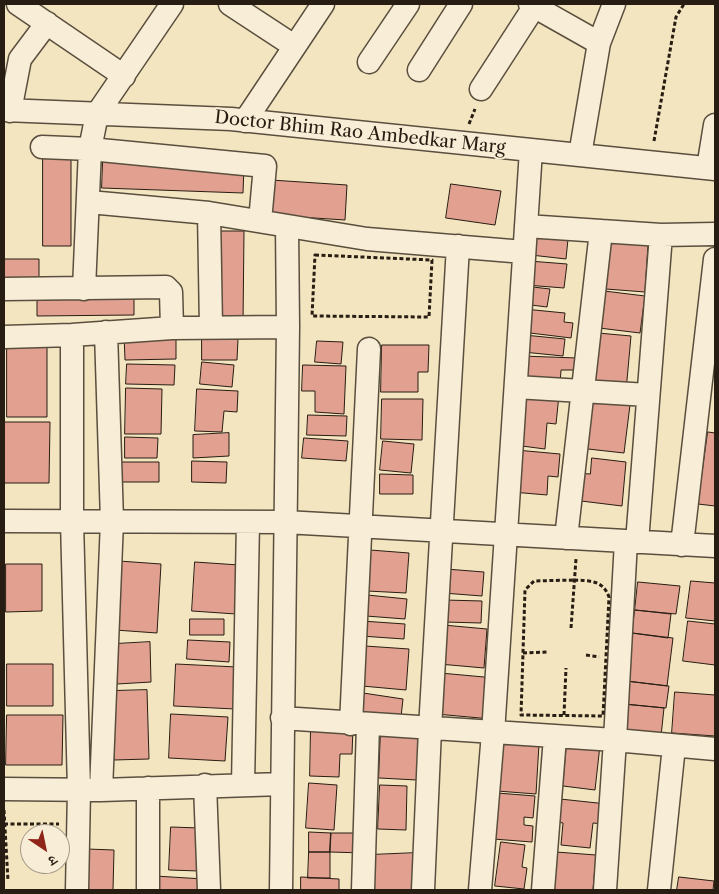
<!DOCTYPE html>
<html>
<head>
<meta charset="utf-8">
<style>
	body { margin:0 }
	#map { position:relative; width:719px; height:894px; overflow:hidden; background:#f4e5c1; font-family:"Libre Caslon Text","Noto Serif Devanagari",serif }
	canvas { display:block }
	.frame { position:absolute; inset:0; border:5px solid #271d12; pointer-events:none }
	.north { position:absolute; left:20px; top:824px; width:50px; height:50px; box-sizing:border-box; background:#f8eed7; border:1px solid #a49a88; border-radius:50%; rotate:146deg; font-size:14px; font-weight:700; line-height:20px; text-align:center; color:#271d12 }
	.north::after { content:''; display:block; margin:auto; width:18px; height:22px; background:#8f2418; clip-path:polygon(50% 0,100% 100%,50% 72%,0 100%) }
</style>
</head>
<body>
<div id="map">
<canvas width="719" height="894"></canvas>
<div class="frame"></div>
<div class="north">उ</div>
</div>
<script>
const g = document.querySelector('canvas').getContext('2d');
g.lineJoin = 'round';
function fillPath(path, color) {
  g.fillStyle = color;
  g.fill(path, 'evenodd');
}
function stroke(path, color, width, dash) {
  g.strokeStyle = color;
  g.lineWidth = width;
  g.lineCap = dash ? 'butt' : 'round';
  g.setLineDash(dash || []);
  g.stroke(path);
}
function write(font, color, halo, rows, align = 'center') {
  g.font = font + ' "Libre Caslon Text",serif';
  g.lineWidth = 4;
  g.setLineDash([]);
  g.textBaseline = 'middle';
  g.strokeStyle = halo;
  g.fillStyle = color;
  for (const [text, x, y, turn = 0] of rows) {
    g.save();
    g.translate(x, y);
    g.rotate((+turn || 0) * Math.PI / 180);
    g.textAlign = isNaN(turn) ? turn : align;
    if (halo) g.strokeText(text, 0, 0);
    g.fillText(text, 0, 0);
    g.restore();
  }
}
const building = new Path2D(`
	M43,151H71V246H43Z
	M103,161L244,166L243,193L102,188Z
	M271,180L347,185L345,220L268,215Z
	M451,184L501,191L495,225L446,218Z
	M216,231H244L243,324H215Z
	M533,236L568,239L566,259L531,255Z
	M609,242L648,245L645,292L606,289Z
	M4,259H39V284H4Z
	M529,261L567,264L564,288L526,285Z
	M533,287L550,289L547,307L531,305Z
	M604,291L645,296L640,333L599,328Z
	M134,293V315L37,316V294Z
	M524,309L565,313L564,322L573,323L571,338L522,332Z
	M176,333V359L125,360L124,334Z
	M598,333L631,336L626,391L592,388Z
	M524,335L565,339L563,356L523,352Z
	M202,338L238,339L237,360H202Z
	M317,341L343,342L341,364L315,362Z
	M7,343H47V417H7Z
	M382,345H429L428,372H418V392H381Z
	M522,356L577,358V370H561L560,384H521Z
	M202,362L234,365L232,387L200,384Z
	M127,364L175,365L174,385L126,384Z
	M303,365L346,366L344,414L315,412V391H302Z
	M126,388L162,389L161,434H125Z
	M197,389L238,391L237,412L224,411L222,432L195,431Z
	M519,392L559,395L556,424L547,423L545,449L514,445Z
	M586,392L631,397L624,453L579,448Z
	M382,399H423L422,440L381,439Z
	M308,415L347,416L346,436L307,435Z
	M4,422H50L49,483H4Z
	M708,432L715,433V506L698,504Z
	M229,433V456L193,458V435Z
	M125,437L158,438L157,458H125Z
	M304,438L348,441L346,461L302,458Z
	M383,441L414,444L411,473L380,470Z
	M516,450L560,454L558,477L548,476L547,495L512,492Z
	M592,458L626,462L622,506L573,500L576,473L590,474Z
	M192,461L227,462L226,483L192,482Z
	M118,462H159V482H118Z
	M380,474L413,475V494H380Z
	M370,550L409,553L406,593L367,591Z
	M119,561L161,564L157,633L115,630Z
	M195,562L239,565L236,614L192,611Z
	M6,564H42V611L6,612Z
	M446,569L484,572L482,596L443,593Z
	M691,581L715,583V621L686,618Z
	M638,582L680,586L676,614L635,610Z
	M367,595L407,599L405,619L366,616Z
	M445,600L482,601L481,623L444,622Z
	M635,610L671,614L668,638L632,633Z
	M190,619H224V635H190Z
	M362,621L405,624L404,639L361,636Z
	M688,621L715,624V665L683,661Z
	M443,625L487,629L484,668L439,664Z
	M632,633L673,638L667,686L626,681Z
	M188,640L230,642L229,662L187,659Z
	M150,642L151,682L117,684L115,644Z
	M365,646L409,649L406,690L362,686Z
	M7,664H53V706H7Z
	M176,664L237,667L235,709L174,706Z
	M440,673L495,678L491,719L436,714Z
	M626,681L669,686L666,708L624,704Z
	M147,690L149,759L114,760L113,691Z
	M675,692L715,695V736L672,733Z
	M363,693L403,699L401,717L360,712Z
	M624,704L664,708L661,736L621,731Z
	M171,714L228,717L225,761L169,758Z
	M7,715H63L62,765H6Z
	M311,726L353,728L352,754H340L339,777L310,776Z
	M381,729L420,731L417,780L379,778Z
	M501,741L539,744L536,794L497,791Z
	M567,742L600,745L595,790L563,786Z
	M309,783L337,785L334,830L306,828Z
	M380,785L407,786L406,830L378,829Z
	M497,793L535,796L533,818L524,817V825L533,826L532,842L493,839Z
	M560,799L607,804L604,824L593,823L590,848L561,845L563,823L557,822Z
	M171,827L200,828L199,871L169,870Z
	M309,832L331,833L330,852H309Z
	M331,833H365L364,853L330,852Z
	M501,842L525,845L522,867L527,868L524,889L495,886Z
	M87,849L114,850L113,890H86Z
	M309,852H330V878H308Z
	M556,852L596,855L593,890H553Z
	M416,853L418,890H370L369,855Z
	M155,876L204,879L203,890H154Z
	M301,877L339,879V890H301Z
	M679,877L714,881L713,890H677Z`);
const path = new Path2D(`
	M469,124L475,109
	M654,141L676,17L684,4
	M315,255L432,260L429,317L312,316Z
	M574,580C590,581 603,580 609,597L603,716L521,715L525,590L534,581Z
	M571,628L576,559
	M523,653L548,652
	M586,655L599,657
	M564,715L566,668
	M4,810L8,881
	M4,824H59`);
const street = new Path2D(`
	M18,4L124,76
	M230,4L294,46
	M530,4L599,43
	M369,62L408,4
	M419,70L461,4
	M481,89L534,7
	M4,110L231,119L715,169
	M10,111L20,59L47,23
	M245,121L323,4
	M42,147L90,149L265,166L260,221
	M580,155L599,43L614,4
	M708,168L715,125
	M89,202L209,213L367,239L524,252
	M209,213L211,327
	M526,226L661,235L715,234
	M4,289L166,287L171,292L172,328
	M84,289L90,149L97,114L172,4
	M72,335V521L79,790L77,890
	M4,337L72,335L172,328L288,327
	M516,387L648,395
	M4,521L285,522L715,546
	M566,538L601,231
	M637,542L661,235
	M682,545L715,259
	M282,718L615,740L715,749
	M351,724L369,349
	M205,785L209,890
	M243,785L248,522
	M148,788V890
	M4,789L101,790L282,784
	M101,790L112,521L106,332
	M281,890L288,327L287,226
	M363,890L368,725
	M423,890L430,729L458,246
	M480,890L493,733L531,150
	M543,890L555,737
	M605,890L615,740L626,541
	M659,890L674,746`);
const streetNames = [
	["Doctor Bhim Rao Ambedkar Marg",360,133,6]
];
fillPath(building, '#e1a090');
stroke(building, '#271d12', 1);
stroke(street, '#5a4f3e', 25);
stroke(path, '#271d12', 3, [4, 2.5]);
stroke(street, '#f8eed7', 22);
write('18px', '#271d12', '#f8eed7', streetNames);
</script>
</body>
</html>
